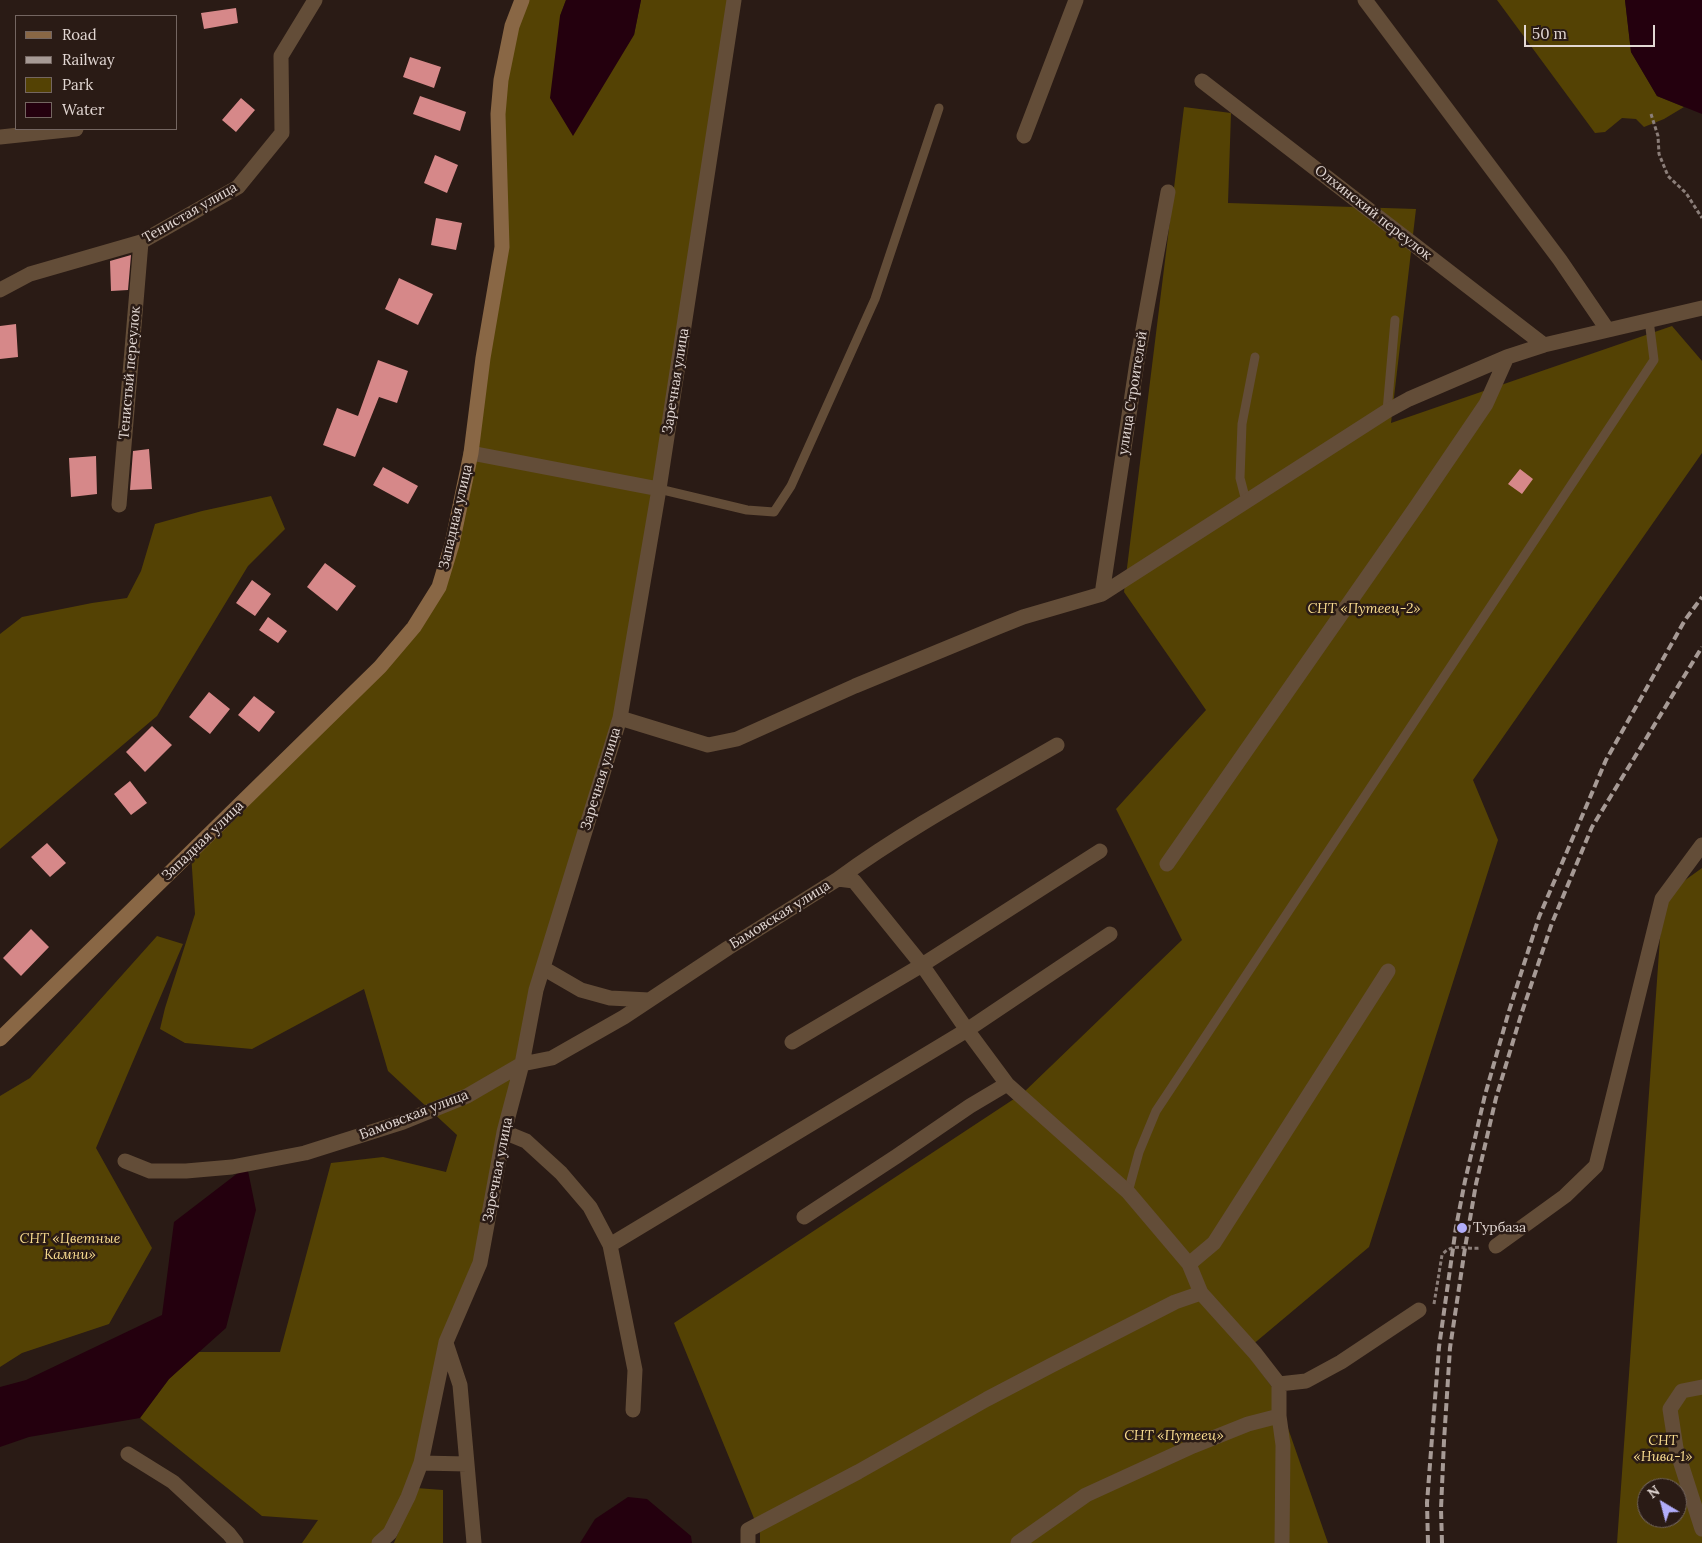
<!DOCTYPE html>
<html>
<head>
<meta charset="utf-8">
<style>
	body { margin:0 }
	#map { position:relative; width:1702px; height:1543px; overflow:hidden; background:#2a1b15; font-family:Lora,serif }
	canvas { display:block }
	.legend { position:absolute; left:15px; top:15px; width:162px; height:115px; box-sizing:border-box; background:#2a1b15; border:1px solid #746661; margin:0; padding:6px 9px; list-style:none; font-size:15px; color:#e2d7d3 }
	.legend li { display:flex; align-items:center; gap:10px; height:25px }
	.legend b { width:25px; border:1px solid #746661 }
	.north { position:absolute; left:1637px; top:1478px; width:50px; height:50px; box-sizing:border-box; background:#2a1b15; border:1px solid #746661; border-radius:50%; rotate:323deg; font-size:14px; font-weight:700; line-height:20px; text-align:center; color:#e2d7d3 }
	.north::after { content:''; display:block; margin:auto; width:18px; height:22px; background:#b1adfa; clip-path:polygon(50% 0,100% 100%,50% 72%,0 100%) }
	.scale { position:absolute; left:1524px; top:25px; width:131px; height:22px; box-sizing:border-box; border:2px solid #e2d7d3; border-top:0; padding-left:6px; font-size:15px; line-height:18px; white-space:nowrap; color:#e2d7d3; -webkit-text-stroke:4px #2a1b15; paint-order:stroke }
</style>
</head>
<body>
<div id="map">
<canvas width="1702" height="1543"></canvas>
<ul class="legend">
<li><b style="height:6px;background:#896745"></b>Road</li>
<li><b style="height:6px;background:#a69a95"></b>Railway</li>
<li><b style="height:14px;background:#544204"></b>Park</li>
<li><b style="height:14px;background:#24000e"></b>Water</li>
</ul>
<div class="north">N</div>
<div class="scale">50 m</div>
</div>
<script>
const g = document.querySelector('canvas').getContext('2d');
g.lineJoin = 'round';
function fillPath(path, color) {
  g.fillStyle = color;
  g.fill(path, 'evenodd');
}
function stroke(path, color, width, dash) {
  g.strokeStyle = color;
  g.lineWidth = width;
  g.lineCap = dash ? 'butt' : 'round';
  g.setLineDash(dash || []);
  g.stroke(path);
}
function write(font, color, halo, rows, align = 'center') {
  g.font = font + ' Lora,serif';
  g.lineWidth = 5;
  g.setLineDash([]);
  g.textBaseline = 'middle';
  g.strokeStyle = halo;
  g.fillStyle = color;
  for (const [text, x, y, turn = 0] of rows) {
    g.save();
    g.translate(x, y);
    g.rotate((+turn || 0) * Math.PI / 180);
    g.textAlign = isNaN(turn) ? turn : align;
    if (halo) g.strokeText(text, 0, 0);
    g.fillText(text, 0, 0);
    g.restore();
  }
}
const green = new Path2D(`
	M522,0H566L560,16L634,35L641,0H734L620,718L543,968L480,1263L446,1342L421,1463L379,1543H302L318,1520L262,1516L140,1418L169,1379L198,1352H280L331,1163L383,1157L446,1172L457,1135L388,1071L364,989L252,1049L185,1043L160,1029L165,1008L195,914L191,853L380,667L439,587L495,283L498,114Z
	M1497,0H1625L1631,52L1657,96L1684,107L1664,119L1644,127L1636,119L1622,118L1605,132L1595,133Z
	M1184,107L1231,113L1228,203L1416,209L1391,423L1672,326L1702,361V453L1473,780L1498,840L1369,1247L1245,1351L1275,1391L1328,1543H760V1533L674,1323L1023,1093L1182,940L1116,809L1206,710L1124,592Z
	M271,496L285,529L248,566L157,716L0,849V634L22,617L92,603L127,598L141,571L155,524L202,511Z
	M1702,868V1543H1617L1663,896ZM1647,1488H1677V1518H1647Z
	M157,936L183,944L96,1148L152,1248L109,1324L22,1353L0,1367V1096L30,1078Z
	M416,1488L443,1490V1543H394Z`);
const water = new Path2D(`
	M566,0H641L634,35L573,136L550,98L560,16Z
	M1625,0H1702V114L1657,96L1631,52Z
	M247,1166L256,1210L226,1328L169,1379L140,1418L29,1437L0,1447V1387L26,1380L162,1315L174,1222Z
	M628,1497L647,1499L691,1536L692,1543H580L595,1519Z`);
const building = new Path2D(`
	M236,8L238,23L204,29L201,13Z
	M410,57L441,67L434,88L403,77Z
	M420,96L466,112L460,131L413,114Z
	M241,98L255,110L236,132L222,120Z
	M435,155L458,165L447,193L424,183Z
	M436,218L462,223L456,250L431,245Z
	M131,255L128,290L111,291L110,261Z
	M399,278L433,294L418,325L385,309Z
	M16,324L18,357L0,359V326Z
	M378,360L408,371L397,403L379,397L355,457L323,445L337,408L358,416Z
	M149,449L152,489L130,490L133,451Z
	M96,456L97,494L71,497L69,458Z
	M383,467L418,486L408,504L373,485Z
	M1520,469L1533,479L1522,494L1508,484Z
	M325,563L356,586L337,611L307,587Z
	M252,580L271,594L255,616L236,603Z
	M268,617L287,631L278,643L259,630Z
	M209,692L230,709L210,734L189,717Z
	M254,696L275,712L259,732L238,715Z
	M152,726L172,745L145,772L126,752Z
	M130,781L147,803L131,815L114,794Z
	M47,843L66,863L50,877L31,857Z
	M31,929L49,947L21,976L3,958Z`);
const path = new Path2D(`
	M1651,114L1658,136L1659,154L1668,176L1686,193L1702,218
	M1434,1304L1442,1255C1452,1242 1467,1250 1481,1248`);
const lane = new Path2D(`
	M1387,411L1395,320
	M659,489L747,510L774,512L791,486L875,299L939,108
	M1246,501L1240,478L1242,424L1255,357
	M1128,1192L1139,1152L1156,1111L1654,360L1649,320`);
const street = new Path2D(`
	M1365,0L1560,260L1607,329
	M1202,81L1544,345
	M1024,136L1076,0
	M0,137L76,129
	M0,290L30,274L141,242L238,187L282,133L281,56L315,0
	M471,453L659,489
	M119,505L141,242
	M1102,594L1137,362L1168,192
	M620,718L708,745L737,739L855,686L998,627L1023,617L1102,594L1387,411L1409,399L1507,357L1544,345L1702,308
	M1167,864L1416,507L1486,404L1507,357
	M838,879C908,828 983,788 1057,745
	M543,968L581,990L610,998L649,1000
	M792,1042L922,965L1100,851
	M504,1132L526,1141L561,1173L590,1207L610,1245L635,1370L633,1410
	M125,1161L150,1171H186L232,1167L305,1153L403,1122L467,1096L522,1064L552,1058L624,1017L728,948L838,879L854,881L922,965L967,1030L1007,1084L1128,1192L1189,1264L1201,1293L1255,1353L1279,1384V1416L1283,1445L1282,1543
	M804,1217L897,1156L970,1106L1007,1084
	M610,1245L967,1030L1110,934
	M1496,1246L1565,1196L1596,1166L1662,899L1702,845
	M1189,1264L1214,1243L1388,971
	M446,1343L460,1385L474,1543
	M1279,1384L1306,1381L1341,1362L1419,1310
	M1702,1387L1682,1391L1670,1409L1676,1448L1702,1529
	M128,1454L173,1482L229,1534L236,1543
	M421,1463L467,1464
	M379,1543L390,1533L408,1497L421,1463L446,1342L480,1263L504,1132L522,1064L536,990L620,718L659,489L734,0
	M748,1543V1530L858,1472L987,1399L1050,1366L1175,1302L1201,1293
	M1018,1543L1086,1495L1193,1446L1248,1424L1279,1416`);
const secondary = new Path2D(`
	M0,1039L380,667L414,627L439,587L452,544L471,453L483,358L502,247L498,114L501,80L512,26L522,0`);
const rail = new Path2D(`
	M1428,1543L1427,1503L1439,1347L1456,1227L1465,1181L1485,1095L1509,1011L1539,917L1606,760L1685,620L1702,597
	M1442,1543L1441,1509L1444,1441L1450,1348L1465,1248L1476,1184L1496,1098L1521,1015L1552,923L1592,827L1702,647`);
const markers = [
	[1462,1228,6,"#b1adfa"]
];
const streetNames = [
	["Тенистая улица",190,213,-30],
	["Олхинский переулок",1373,213,38],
	["Тенистый переулок",130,373,-85],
	["Заречная улица",676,381,-81],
	["улица Строителей",1133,393,-81],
	["Западная улица",456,517,-77],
	["Заречная улица",601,779,-73],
	["Западная улица",203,841,-44],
	["Бамовская улица",780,915,-32],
	["Бамовская улица",414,1115,-21],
	["Заречная улица",498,1170,-79]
];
const parkNames = [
	["СНТ «Путеец-2»",1364,609],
	["СНТ «Цветные",70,1239],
	["Камни»",70,1255],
	["СНТ «Путеец»",1174,1436],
	["СНТ",1663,1441],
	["«Нива-1»",1663,1457]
];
const poiNames = [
	["Турбаза",1473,1228]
];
fillPath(green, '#544204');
fillPath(water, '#24000e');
fillPath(building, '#d68889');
stroke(path, '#8b7e79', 3, [4, 2.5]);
stroke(lane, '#634d38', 9);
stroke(street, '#634d38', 15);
stroke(secondary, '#896745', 15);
stroke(rail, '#a69a95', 4, [8, 4]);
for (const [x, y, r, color] of markers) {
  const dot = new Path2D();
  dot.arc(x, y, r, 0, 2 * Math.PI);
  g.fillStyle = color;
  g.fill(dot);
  stroke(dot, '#2a1b15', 2);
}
write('14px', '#e2d7d3', '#2a1b15', streetNames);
write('italic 14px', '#fadd90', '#2a1b15', parkNames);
write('14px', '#e2d7d3', '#2a1b15', poiNames, 'left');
</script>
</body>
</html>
